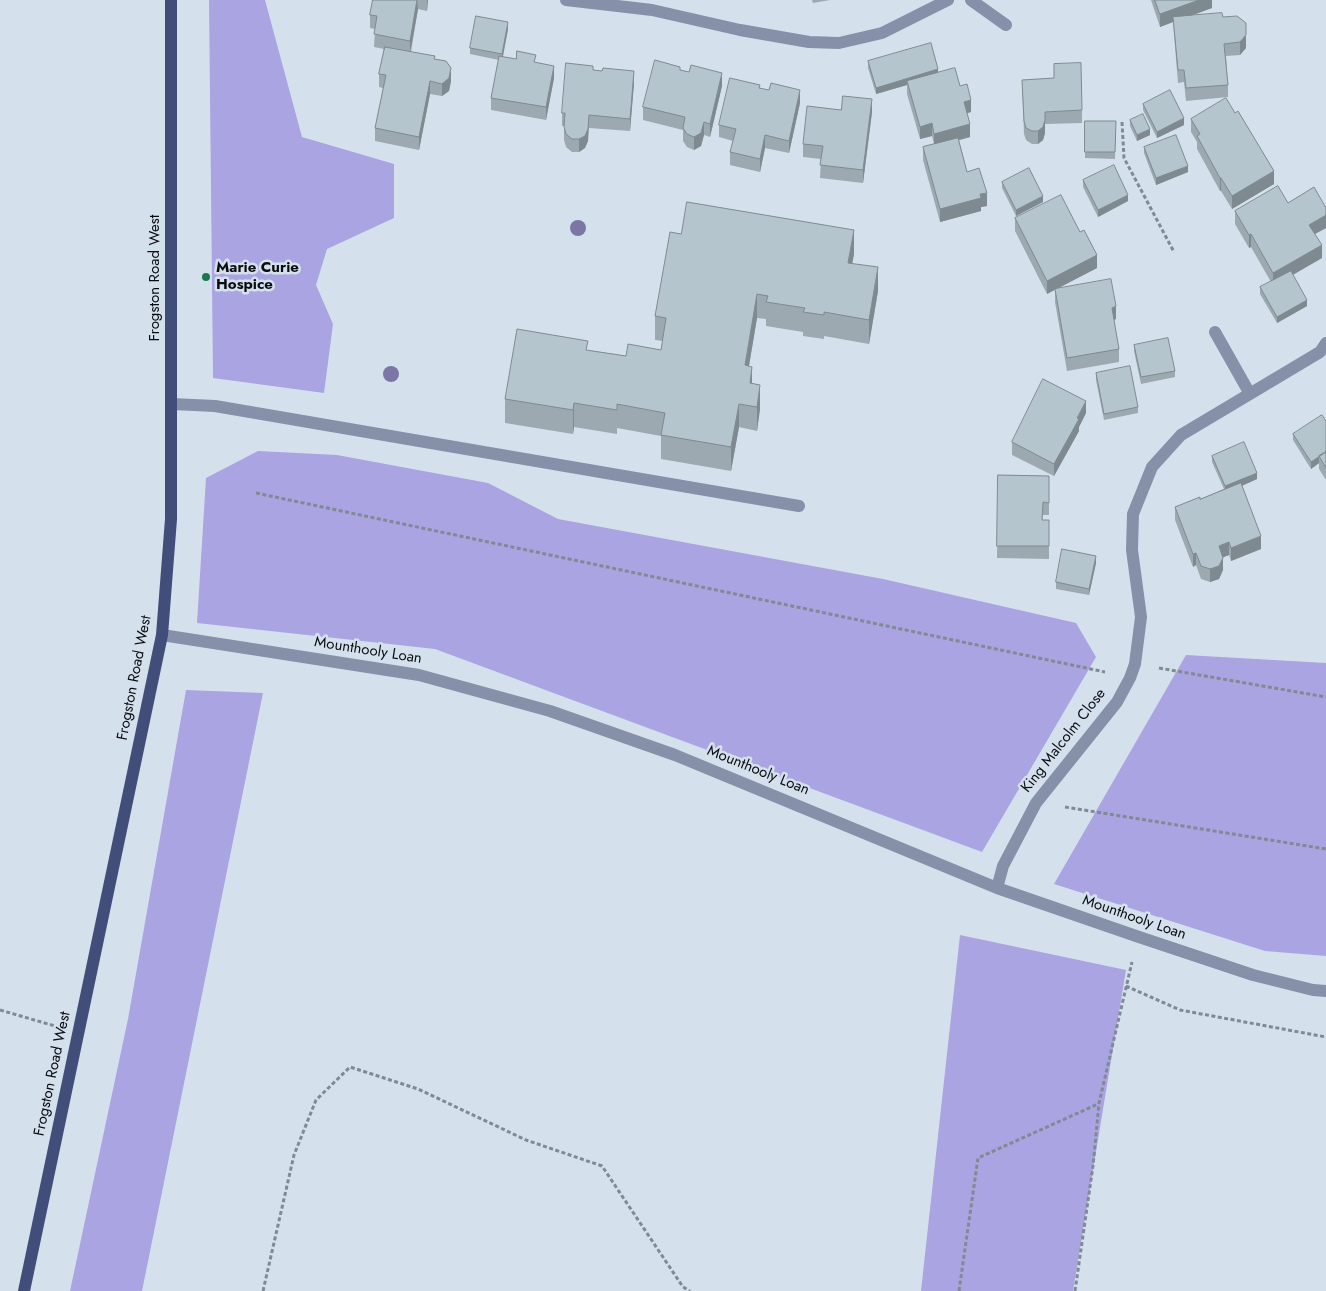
<!DOCTYPE html>
<html>
<head>
<meta charset="utf-8">
<style>
	body { margin:0 }
	canvas { display:block; background:#d5e0ed }
</style>
</head>
<body>
<canvas width="1326" height="1291"></canvas>
<script>
const g = document.querySelector('canvas').getContext('2d');
g.lineJoin = 'round';
function fillPath(path, color) {
  g.fillStyle = color;
  g.fill(path, 'evenodd');
}
function stroke(path, color, width, dash) {
  g.strokeStyle = color;
  g.lineWidth = width;
  g.lineCap = dash ? 'butt' : 'round';
  g.setLineDash(dash || []);
  g.stroke(path);
}
function write(font, color, halo, rows, align = 'center') {
  g.font = font + ' Jost,sans-serif';
  g.lineWidth = 5;
  g.setLineDash([]);
  g.textBaseline = 'middle';
  g.strokeStyle = halo;
  g.fillStyle = color;
  for (const [text, x, y, turn = 0] of rows) {
    g.save();
    g.translate(x, y);
    g.rotate((+turn || 0) * Math.PI / 180);
    g.textAlign = isNaN(turn) ? turn : align;
    if (halo) g.strokeText(text, 0, 0);
    g.fillText(text, 0, 0);
    g.restore();
  }
}
const forest = new Path2D(`
	M209,0H265L302,137L394,164V218L327,249L316,285L333,324L324,393L213,378Z
	M258,451L337,455L488,483L558,519L883,579L1076,623L1096,657L982,852L435,649L197,623L206,478Z
	M1186,655L1326,663V956L1265,951L1054,884Z
	M186,690L263,693L142,1291H70L128,1019Z
	M960,935L1126,970L1073,1291H921Z`);
const path = new Path2D(`
	M1122,122L1124,158L1174,252
	M256,493L1105,672
	M1159,668L1326,697
	M1065,807L1326,849
	M1126,986L1180,1010L1326,1037
	M0,1010L55,1026
	M263,1291L294,1155L316,1100L350,1067L418,1089L526,1140L602,1166L683,1287L690,1291
	M959,1291L978,1158L1098,1104
	M1075,1291L1093,1166L1099,1103L1132,962`);
const minor = new Path2D(`
	M566,0L652,10L740,30L809,42L839,43L882,33L948,0
	M971,0L1006,25
	M1215,332L1250,394
	M172,404L215,406L799,506
	M162,635L419,675L550,711L675,755L997,888L1139,937L1253,975L1313,990L1326,991
	M997,888L1003,866L1036,803L1117,702L1130,678L1135,664L1141,617L1132,550L1133,514L1152,467L1181,435L1320,352L1326,343`);
const major = new Path2D(`
	M24,1291L162,635L171,519V0`);
const trees = [
	[578,228],
	[391,374]
];
const wall = new Path2D(`
	M373,0H428L427,11L418,9L411,52L435,59L451,81L449,91L442,96L430,94L419,150L375,141V128L383,88L379,87V74L384,49L374,47L375,29L370,28V15Z
	M812,0H830L813,3Z
	M1151,0H1212V8L1190,16L1223,17L1246,23V48L1240,55L1226,56L1228,85V97L1186,101L1184,82L1178,83L1173,22L1160,27Z
	M508,29L503,57L536,62L554,78L546,120L491,110V98L499,60L470,54V48Z
	M868,61L938,73L960,86L971,112L967,113L970,137L959,140L967,172L987,206L981,207V211L940,222L923,160V147L934,144L932,136L920,139L907,94V85L876,94L868,68Z
	M1054,64L1082,110V123L1045,124V133L1043,140L1038,144H1032L1026,140L1024,134L1022,80L1054,78Z
	M680,70L722,86L710,137L704,135L701,146L694,150L687,147L683,141V130L643,120V107Z
	M593,71L634,83L630,131L589,128L588,141L585,148L579,152H572L566,147L564,140V126H562V113Z
	M760,88L800,103L789,153L765,148L760,172L730,165V152L733,141L719,137V125Z
	M1143,104L1184,125L1157,138L1143,110Z
	M841,110L872,112L863,183L820,178L821,159L803,157V144Z
	M1191,119L1274,184L1232,209L1221,191H1220L1197,149V142L1191,132Z
	M1130,120L1150,135L1137,141L1130,126Z
	M1085,121H1116L1115,159L1085,158Z
	M1144,147L1188,172L1156,185L1144,153Z
	M1083,180L1128,201L1098,217L1083,187Z
	M1002,182L1043,202L1016,216L1002,188Z
	M1288,203L1326,228L1315,234L1322,258L1293,275L1307,306L1277,323L1260,294V287L1271,282L1251,247L1249,248L1235,224V211Z
	M1015,218L1097,268L1056,289L1116,319L1114,320L1119,349V362L1067,371L1055,302V289L1047,294L1015,231Z
	M681,234L854,254L852,263L878,291L869,344L824,336V339L803,336V332L766,326V319L757,318L749,366L752,384L760,409L757,431L739,427L731,471L661,459V436L617,428V434L574,427L573,434L505,423V399L588,350L626,356L661,350L663,341L655,340V316Z
	M1134,345L1175,371V377L1141,384L1134,351Z
	M1096,373L1138,407V413L1104,420L1096,380Z
	M1086,413L1079,427V431L1054,476L1012,455V442Z
	M1326,421V480L1319,469V463L1311,469L1293,440V434Z
	M1212,456L1257,479L1242,486L1261,549L1231,561L1229,555L1223,557V570L1219,579L1210,582L1201,579L1196,565L1193,567L1175,520V507L1200,499L1224,489L1212,462Z
	M998,475L1049,476V515H1043L1042,520H1049V559L997,558Z
	M1096,563L1089,595L1056,589V582Z`);
const shadedWall = new Path2D(`
	M417,0L418,9L410,53V41Z
	M427,0H428L427,11Z
	M1199,0H1212V8L1174,22L1173,17V22L1160,27V14Z
	M508,22V29L502,60V54Z
	M1246,35V48L1240,55V42Z
	M554,66V78L546,120V107Z
	M451,68V81L449,91L442,96V84Z
	M938,69V75L907,81V85L876,94V88Z
	M634,71V83L630,131V119Z
	M722,73V86L710,137V124Z
	M430,81V94L419,150V137Z
	M800,90V103L789,153V141Z
	M872,99V112L863,183V170Z
	M971,100V112L964,114V102Z
	M589,115L588,141L585,148L579,152V139Z
	M1184,118V125L1157,138V132Z
	M1045,120V133L1043,140L1038,144V131Z
	M704,122V135L701,146L694,150V137Z
	M932,123V136L920,139V127Z
	M970,124V137L934,147V134Z
	M1150,129V135L1137,141V135Z
	M765,135V148L760,172V159Z
	M1188,166V172L1156,185V178Z
	M1274,171V184L1232,209V196Z
	M1220,178H1221V191H1220Z
	M987,193V206L981,207V211L940,222V209L980,194Z
	M1128,195V201L1098,217V210Z
	M1043,196V202L1016,216V210Z
	M1326,215V228L1309,237V225Z
	M854,230V254L848,287V263Z
	M1251,234V247L1249,248V235Z
	M1322,245V258L1273,286V273Z
	M1097,255V268L1047,294V281Z
	M878,267V291L869,344V320Z
	M757,294V318L745,389V365Z
	M1307,300V306L1277,323V317Z
	M1116,306V319L1112,320V308Z
	M752,367V391L750,407V383Z
	M760,385V409L757,431V407Z
	M1086,401V413L1079,427V431L1054,476V464Z
	M574,403V427L573,434V410Z
	M739,404V427L731,471V447Z
	M1319,457V463L1311,469V462Z
	M1257,473V479L1225,493V486Z
	M1261,536V549L1231,561V548Z
	M1229,542V555L1219,559V546Z
	M1196,553V565L1193,567V554Z
	M1096,556V563L1089,595V589Z
	M1223,558V570L1219,579L1210,582V569Z`);
const building = new Path2D(`
	M373,0H417L410,41L374,34L377,16L370,15Z
	M1155,0H1199L1160,14Z
	M1222,13L1223,17L1237,16L1246,23V35L1240,42L1224,44L1228,85L1186,88L1184,70H1178L1173,17Z
	M476,16L508,22L502,54L470,48Z
	M931,43L938,69L876,88L868,61Z
	M385,47L435,56L434,59L446,61L451,68L449,78L442,84L430,81L419,137L375,128L386,75L379,74Z
	M517,51L536,55L534,62L554,66L546,107L491,98L499,56L516,59Z
	M655,60L680,67V70L689,72L691,65L722,73L710,124L704,122L701,133L694,137L687,134L683,128L685,117L643,107Z
	M566,63L593,66V70L602,71L603,68L634,71L630,119L589,115L588,129L585,136L579,139H572L566,134L564,127L565,113H562Z
	M1081,63L1082,110L1045,112V120L1043,127L1038,131H1032L1026,128L1024,121L1022,80L1054,78V64Z
	M955,68L960,86L967,84L971,100L964,102L970,124L934,134L932,123L920,127L907,81Z
	M730,78L760,85L759,88L769,90L771,83L800,90L789,141L765,135L760,159L730,152L736,129L719,125Z
	M1170,90L1184,118L1157,132L1143,104Z
	M843,96L872,99L863,170L820,165L823,146L803,144L807,106L841,110Z
	M1226,98L1235,113L1238,111L1274,171L1232,196L1221,178H1220L1197,136L1200,134L1191,119Z
	M1143,114L1150,129L1137,135L1130,120Z
	M1085,121H1116L1115,152H1085Z
	M1176,135L1188,166L1156,178L1144,147Z
	M958,138L967,172L979,168L987,193L980,194L981,198L940,209L923,147Z
	M1114,165L1128,195L1098,210L1083,180Z
	M1029,168L1043,196L1016,210L1002,182Z
	M1278,186L1288,203L1314,187L1326,208V215L1309,225L1322,245L1273,273L1251,234L1249,235L1235,211Z
	M1061,195L1080,232L1084,230L1097,255L1047,281L1015,218Z
	M687,202L854,230L848,263L878,267L869,320L824,312V315L803,312L805,308L766,302L768,296L757,294L745,365L752,367L750,383L760,385L757,407L739,404L731,447L661,435L665,413L617,404V410L574,403L573,410L505,399L517,329L588,341L586,350L626,356L628,344L661,350L666,318L655,316L670,232L681,234Z
	M1291,271L1307,300L1277,317L1260,287Z
	M1111,279L1116,306L1112,308L1119,349L1067,358L1055,289Z
	M1168,338L1175,371L1141,377L1134,345Z
	M1130,366L1138,407L1104,414L1096,373Z
	M1043,379L1086,401L1077,418L1079,419L1054,464L1012,442Z
	M1322,415L1326,421V452L1311,462L1293,434Z
	M1244,442L1257,473L1225,486L1212,456Z
	M1326,452V468L1319,456Z
	M998,475L1049,476V503L1043,502L1042,520H1049V546H997Z
	M1241,483L1261,536L1231,548L1229,542L1219,546L1223,558L1219,566L1210,569L1201,566L1196,553L1193,554L1175,507L1200,497V499Z
	M1062,549L1096,556L1089,589L1056,582Z`);
const markers = [
	[206,277,5,"#1a784e"]
];
const poiNames = [
	["Marie Curie",216,268],
	["Hospice",216,285]
];
const streetNames = [
	["Frogston Road West",155,278,-90],
	["Mounthooly Loan",368,651,9],
	["Frogston Road West",135,678,-79],
	["King Malcolm Close",1064,741,-52],
	["Mounthooly Loan",758,771,22],
	["Mounthooly Loan",1134,918,19],
	["Frogston Road West",53,1074,-78]
];
fillPath(forest, '#aba4e2');
stroke(path, '#818992', 3, [4, 2.5]);
stroke(minor, '#8790a9', 12);
stroke(major, '#414e7a', 12);
g.fillStyle = '#7b76a3';
for (const [x, y] of trees) {
  g.beginPath();
  g.arc(x, y, 8, 0, 2 * Math.PI);
  g.fill();
}
fillPath(wall, '#9ca9b1');
fillPath(shadedWall, '#7f8a90');
fillPath(building, '#b5c5ce');
stroke(building, '#7f8a90', 1);
for (const [x, y, r, color] of markers) {
  const dot = new Path2D();
  dot.arc(x, y, r, 0, 2 * Math.PI);
  g.fillStyle = color;
  g.fill(dot);
  stroke(dot, '#d5e0ed', 2);
}
write('bold 15px', '#090c11', '#d5e0ed', poiNames, 'left');
write('15px', '#090c11', '#d5e0ed', streetNames);
</script>
</body>
</html>
